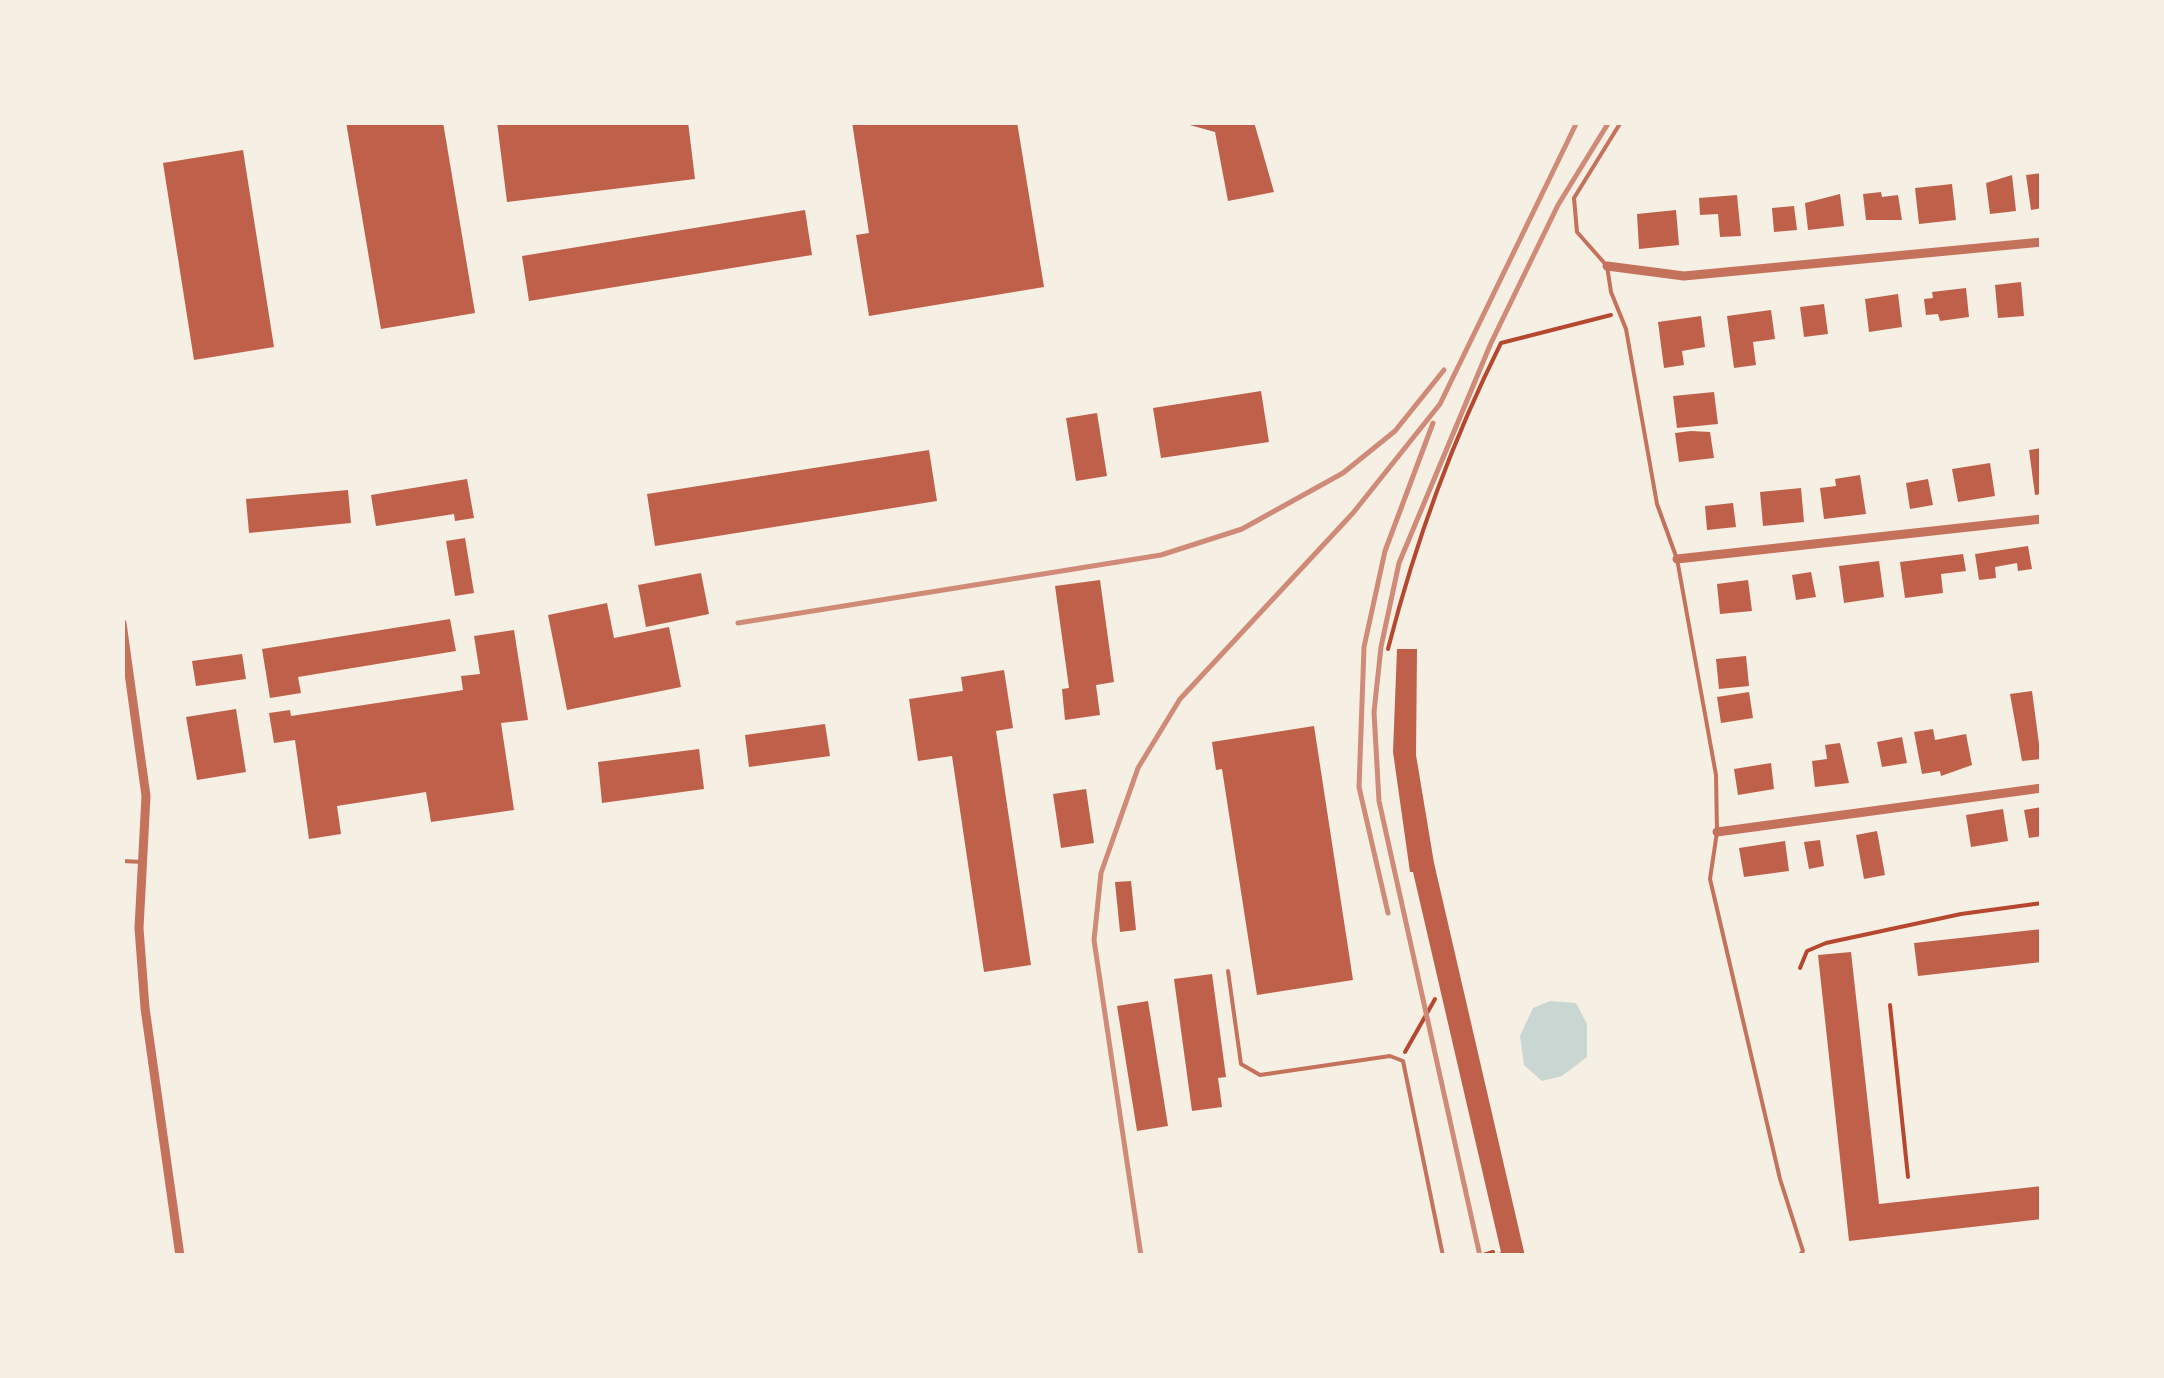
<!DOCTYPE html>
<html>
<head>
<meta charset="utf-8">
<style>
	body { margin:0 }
	#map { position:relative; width:2164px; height:1378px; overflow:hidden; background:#f6efe4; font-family:"DejaVu Sans",sans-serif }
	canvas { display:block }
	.frame { position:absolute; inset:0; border:125px solid #f6efe4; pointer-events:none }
</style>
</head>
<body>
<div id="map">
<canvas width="2164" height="1378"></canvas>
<div class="frame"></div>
</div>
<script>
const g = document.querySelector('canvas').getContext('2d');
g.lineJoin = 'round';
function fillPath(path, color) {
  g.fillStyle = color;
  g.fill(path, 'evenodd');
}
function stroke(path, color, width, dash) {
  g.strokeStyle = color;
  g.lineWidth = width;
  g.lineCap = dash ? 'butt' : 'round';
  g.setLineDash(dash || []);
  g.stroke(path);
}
const water = new Path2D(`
	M1550,1001L1576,1003L1587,1024V1057L1562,1076L1542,1081L1524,1065L1520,1036L1533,1008Z`);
const building = new Path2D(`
	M346,122H443L475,313L381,329Z
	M497,122H688L695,179L507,202Z
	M852,122H1017L1044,287L869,316L856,235L869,233Z
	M1179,122H1254L1274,192L1228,201L1215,132Z
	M243,150L274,347L194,360L163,163Z
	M2042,173V208L2031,210L2026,175Z
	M2012,175L2016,211L1990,214L1986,183Z
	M1952,184L1956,220L1919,224L1915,188Z
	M1881,192L1882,197L1898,195L1902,220H1866L1863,194Z
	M1840,194L1844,226L1808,230L1805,203Z
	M1737,195L1741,236L1720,237L1718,214L1700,215L1699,198Z
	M1794,206L1797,230L1774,232L1772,208Z
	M805,210L812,255L529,301L522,256Z
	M1676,210L1679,245L1639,249L1637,214Z
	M2021,282L2024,316L1998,318L1995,285Z
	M1966,288L1969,317L1940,321L1938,314L1926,315L1924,299L1933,298L1932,292Z
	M1898,294L1902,327L1869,332L1865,299Z
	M1824,304L1828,334L1804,337L1800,307Z
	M1771,310L1775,339L1753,342L1756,365L1734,368L1727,316Z
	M1701,316L1705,347L1682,351L1684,365L1664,368L1658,322Z
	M1261,391L1269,442L1161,458L1153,408Z
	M1714,392L1718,424L1677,428L1673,396Z
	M1097,413L1107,476L1076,481L1066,418Z
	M1691,431L1710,432L1714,458L1679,462L1675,433Z
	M2042,448V494L2035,495L2029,450Z
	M929,450L937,501L655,546L647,494Z
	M1990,463L1995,496L1958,502L1952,469Z
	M1860,475L1866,514L1824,519L1820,488L1836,486L1835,479Z
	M467,479L474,518L455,521L454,514L376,526L371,495Z
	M1928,479L1933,505L1910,509L1906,483Z
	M1801,488L1804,522L1763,526L1760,492Z
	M348,490L351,523L249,533L246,499Z
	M1733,503L1736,527L1707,530L1705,506Z
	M465,538L474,593L455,596L446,541Z
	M2028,546L2032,569L2018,571L2017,563L1995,567L1996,578L1979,580L1975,554Z
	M1963,554L1966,571L1941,574L1943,593L1905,598L1900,562Z
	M1879,561L1884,597L1844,603L1839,566Z
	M1811,572L1816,597L1796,600L1792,575Z
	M701,573L709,614L646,627L638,585Z
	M1100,580L1114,682L1096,685L1100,715L1065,720L1062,689L1069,688L1055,586Z
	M1748,580L1752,611L1720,614L1717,584Z
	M607,603L614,638L669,627L681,687L567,710L548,615Z
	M450,619L456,651L298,677L301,693L270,698L262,649Z
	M514,630L528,720L501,723L514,810L431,822L426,792L337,806L341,834L309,839L295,740L274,743L269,713L290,710L291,716L463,690L461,676L480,674L474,636Z
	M1397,649H1417L1416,755L1434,863L1525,1256H1493L1501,1252L1413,872H1410L1393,752Z
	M242,654L246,679L196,686L192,661Z
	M1746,656L1749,686L1719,689L1716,659Z
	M1004,670L1013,728L996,731L1031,965L984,972L952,756L918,761L909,699L963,691L961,677Z
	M2032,691L2041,759L2022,761L2010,694Z
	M1749,692L1753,718L1721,723L1717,697Z
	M236,709L246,772L197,780L186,717Z
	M825,724L830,756L749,767L745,735Z
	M1314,726L1353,980L1257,995L1222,769L1216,770L1212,742Z
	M1933,729L1935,740L1966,734L1972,765L1941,776L1940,771L1922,774L1914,732Z
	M1902,737L1907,763L1882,767L1877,742Z
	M1840,743L1849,783L1815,787L1812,761L1827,759L1825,745Z
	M699,749L704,789L602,803L598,762Z
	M1771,763L1774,789L1738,795L1734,769Z
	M1086,789L1094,843L1061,848L1053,794Z
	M2042,807V836L2029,838L2024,810Z
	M2003,809L2008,841L1971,847L1966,815Z
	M1877,831L1885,875L1864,879L1856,835Z
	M1820,840L1824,866L1809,869L1804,842Z
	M1785,841L1789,871L1744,877L1739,848Z
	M1131,881L1136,930L1120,932L1115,882Z
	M2042,929V962L1918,976L1914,943Z
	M1851,952L1879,1204L2042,1186V1219L1849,1241L1818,955Z
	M1212,974L1226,1077L1218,1078L1222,1107L1192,1111L1174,979Z
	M1148,1001L1168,1126L1137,1131L1117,1006Z`);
const path = new Path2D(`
	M1388,649C1415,543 1452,441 1501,343L1611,315
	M1800,968L1807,951L1826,943L1961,914L2042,903
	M1890,1005L1908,1177
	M1405,1052L1435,999
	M1480,1256L1493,1252`);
const service = new Path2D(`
	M1621,122L1574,198L1577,232L1607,266L1611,292L1626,329L1657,504L1677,559L1716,775L1717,832L1710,879L1780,1179L1803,1251L1799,1256
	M122,861L143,862
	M1228,971L1241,1064L1260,1075L1390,1056L1403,1061L1443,1256`);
const minor = new Path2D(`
	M1607,266L1684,276L2042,242
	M1677,559L2042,519
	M122,623L146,796L139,928L145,1008L180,1256
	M1717,832L2042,788`);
const rail = new Path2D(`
	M738,623L1161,555L1242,529L1343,473L1395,431L1444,370
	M1388,913L1359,787L1364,647L1385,551L1433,423
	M1141,1256L1094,940L1101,873L1138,768L1180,699L1353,513L1440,404L1577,122
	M1480,1256L1379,801L1374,712L1381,647L1399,563L1491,343L1558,205L1609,122`);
fillPath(water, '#c9d6d2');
fillPath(building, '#bf614a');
stroke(path, '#b5482f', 4);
stroke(service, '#c5725c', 4);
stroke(minor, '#c5725c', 9);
stroke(rail, '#cf8b77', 5);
</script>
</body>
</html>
